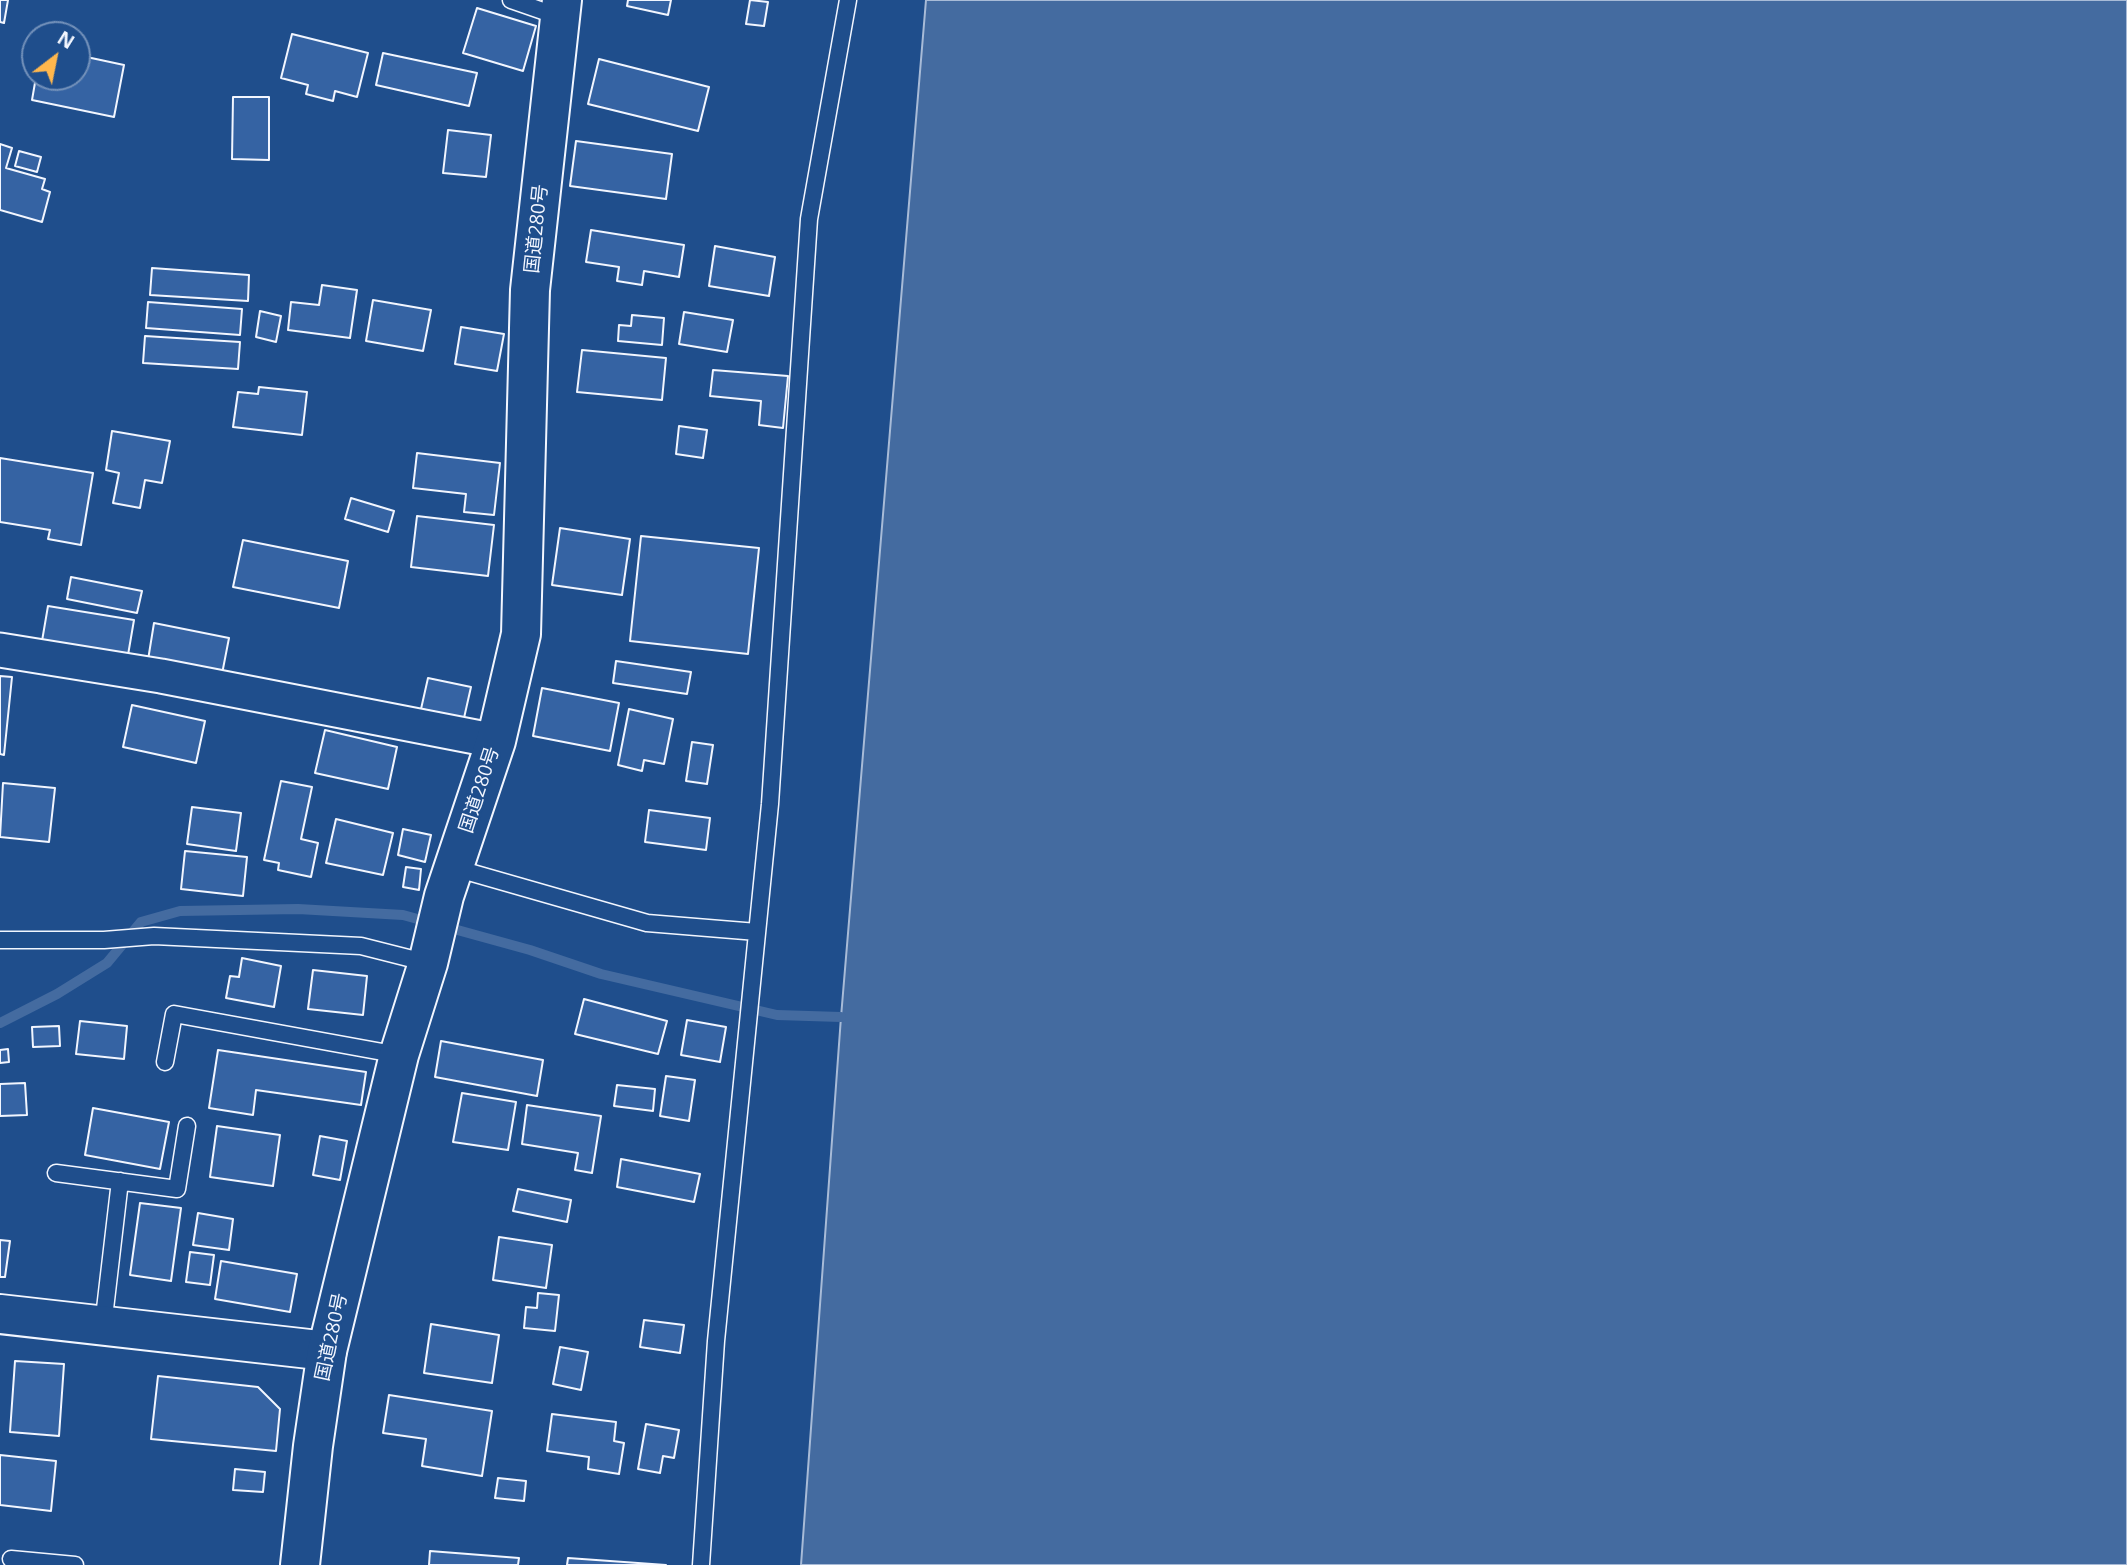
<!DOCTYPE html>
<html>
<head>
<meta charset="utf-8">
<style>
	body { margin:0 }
	#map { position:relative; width:2127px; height:1565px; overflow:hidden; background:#1f4e8c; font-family:"Open Sans",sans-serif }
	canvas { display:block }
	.north { position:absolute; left:21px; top:21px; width:70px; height:70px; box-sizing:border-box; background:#1f4e8c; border:2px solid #7391ba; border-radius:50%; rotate:32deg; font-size:19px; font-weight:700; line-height:28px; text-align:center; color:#f2f6ff }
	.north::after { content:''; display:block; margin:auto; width:24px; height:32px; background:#ffb74d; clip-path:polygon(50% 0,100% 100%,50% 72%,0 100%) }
</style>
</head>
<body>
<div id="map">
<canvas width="2127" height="1565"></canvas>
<div class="north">N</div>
</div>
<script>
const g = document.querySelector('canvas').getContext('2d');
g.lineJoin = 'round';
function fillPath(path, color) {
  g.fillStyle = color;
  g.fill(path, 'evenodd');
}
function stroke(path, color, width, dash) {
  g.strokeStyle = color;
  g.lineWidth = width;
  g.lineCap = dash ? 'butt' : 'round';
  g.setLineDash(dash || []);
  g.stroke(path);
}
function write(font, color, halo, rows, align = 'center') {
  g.font = font + ' "Open Sans","Noto Sans JP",sans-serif';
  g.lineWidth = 5;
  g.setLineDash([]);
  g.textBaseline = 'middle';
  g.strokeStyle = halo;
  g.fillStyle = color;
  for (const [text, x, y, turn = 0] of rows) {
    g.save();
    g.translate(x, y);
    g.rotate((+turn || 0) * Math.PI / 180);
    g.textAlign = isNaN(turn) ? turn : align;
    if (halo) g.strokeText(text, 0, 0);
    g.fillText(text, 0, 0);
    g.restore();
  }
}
const water = new Path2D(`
	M926,0H2127V1565H801L841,1017Z`);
const stream = new Path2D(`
	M0,1023L57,994L107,963L141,922L180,911L298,909L403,915L530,950L601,974L777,1015L841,1017`);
const building = new Path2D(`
	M0,0H8L4,23L0,22Z
	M628,0H671L668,15L627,6Z
	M750,0L768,2L764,26L746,24Z
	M477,8L536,26L523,71L463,53Z
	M292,34L368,53L357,97L335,91L333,101L306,94L308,85L281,78Z
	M77,39L85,41L82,56L124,65L114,117L32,100L36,77H77Z
	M383,53L477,73L469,106L376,85Z
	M599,59L709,87L698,131L588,104Z
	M233,97H269V160L232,159Z
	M448,130L491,135L486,177L443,173Z
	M576,141L672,154L666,199L570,186Z
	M0,144L12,148L6,168L45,179L42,189L50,192L42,222L0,210Z
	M19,151L41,157L37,172L15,166Z
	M591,230L684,245L679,277L644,271L642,285L617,281L619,267L586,262Z
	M715,246L775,257L769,296L709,286Z
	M152,268L249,275L248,301L150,295Z
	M322,285L357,290L350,338L288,330L291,302L319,305Z
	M373,300L431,310L423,351L366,341Z
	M148,302L242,309L240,335L146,328Z
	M260,311L281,316L276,342L256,337Z
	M684,312L733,320L727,352L679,344Z
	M632,315L664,318L662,345L618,341L619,325L631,326Z
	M461,327L504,334L497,371L455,364Z
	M145,336L240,342L238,369L143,363Z
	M582,350L666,358L662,400L577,392Z
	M713,370L788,376L783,428L759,425L761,401L710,396Z
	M259,387L307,392L302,435L233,427L238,392L258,394Z
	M679,426L707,430L703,458L676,454Z
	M112,431L170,441L162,483L145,480L140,508L113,503L119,473L106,470Z
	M417,453L500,463L494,515L464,512L466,494L413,488Z
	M0,458L93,473L81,545L48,539L50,530L0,522Z
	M351,498L394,511L388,532L345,519Z
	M417,516L494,525L488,576L411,567Z
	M560,528L630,539L622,595L552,585Z
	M641,536L759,548L748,654L630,641Z
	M243,540L348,561L339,608L233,587Z
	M71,577L142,591L137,613L67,599Z
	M48,606L134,620L128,655L42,641Z
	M154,623L229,638L222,674L148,660Z
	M616,661L691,672L687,694L613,683Z
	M0,676L12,677L4,755L0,754Z
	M428,678L471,687L464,718L421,709Z
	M542,688L619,703L610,751L533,736Z
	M132,705L205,721L196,763L123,747Z
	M629,709L673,719L664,764L644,760L642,771L618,765Z
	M325,730L397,747L388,789L315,773Z
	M692,742L713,745L707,784L686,781Z
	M281,781L312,787L301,839L318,843L311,877L278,870L279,863L264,860Z
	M3,783L55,788L49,842L0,837Z
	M192,807L241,813L236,851L187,844Z
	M649,810L710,818L706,850L645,842Z
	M336,819L393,833L383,875L326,863Z
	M403,829L431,835L425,862L398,855Z
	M185,851L247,857L243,896L181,889Z
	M406,867L421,869L419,890L403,887Z
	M242,958L281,966L274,1007L226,998L230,976L239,977Z
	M313,970L367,976L363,1015L308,1009Z
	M584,999L667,1021L658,1054L575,1034Z
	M687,1020L726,1027L720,1062L681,1055Z
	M80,1021L127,1026L124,1059L76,1054Z
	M59,1026L60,1046L33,1047L32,1027Z
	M441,1041L543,1060L537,1096L435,1077Z
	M8,1049L9,1062L0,1063V1050Z
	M218,1050L366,1072L361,1105L256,1090L253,1115L209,1108Z
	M666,1076L695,1080L689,1121L660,1116Z
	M25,1083L27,1115L0,1116V1084Z
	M617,1085L655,1089L653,1111L614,1106Z
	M462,1093L516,1102L508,1150L453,1142Z
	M527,1105L601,1116L592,1173L575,1170L578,1153L522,1144Z
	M93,1108L169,1122L160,1169L85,1155Z
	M217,1126L280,1135L273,1186L210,1177Z
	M320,1136L347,1141L340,1180L313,1175Z
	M621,1159L700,1174L694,1202L617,1187Z
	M518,1189L571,1200L567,1222L513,1211Z
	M140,1203L181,1208L171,1281L130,1275Z
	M198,1213L233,1219L229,1250L193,1245Z
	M499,1237L552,1245L546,1288L493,1280Z
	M0,1240L10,1241L5,1277H0Z
	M190,1252L214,1255L210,1285L186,1282Z
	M221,1261L297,1274L290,1312L215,1299Z
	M538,1293L559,1295L555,1331L524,1328L526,1307L537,1308Z
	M644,1320L684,1325L680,1353L640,1347Z
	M431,1324L499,1335L492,1383L424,1373Z
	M560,1347L588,1352L581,1390L553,1384Z
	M15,1361L64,1364L59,1436L10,1432Z
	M158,1376L258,1387L280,1409L276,1451L151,1439Z
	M389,1395L492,1411L482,1476L422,1466L426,1439L383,1433Z
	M552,1414L616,1422L614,1441L624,1443L619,1474L588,1469L589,1457L547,1451Z
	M646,1424L679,1430L674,1458L663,1456L660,1473L638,1469Z
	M0,1455L56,1461L51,1511L0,1505Z
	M235,1469L265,1472L263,1492L233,1490Z
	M498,1478L526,1481L524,1501L495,1498Z
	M430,1551L519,1558L518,1565H429Z
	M568,1558L666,1565H567Z`);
const service = new Path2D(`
	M511,0L560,17
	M455,868L647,923L757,932
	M0,940H104L154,936L361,946L428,963
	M165,1062L174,1014L399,1055
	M56,1173L177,1189L187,1126
	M103,1326L120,1181
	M11,1559L75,1565
	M701,1565L716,1341L770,804L809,219L848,0`);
const minor = new Path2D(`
	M0,650L161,676L496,741`);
const tertiary = new Path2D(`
	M0,1314L327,1351`);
const trunk = new Path2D(`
	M300,1565L313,1446L327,1351L399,1055L428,963L444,896L496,741L521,634L530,290L562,0`);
const streetNames = [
	["国道280号",537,229,-84],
	["国道280号",480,790,-72],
	["国道280号",332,1337,-78]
];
fillPath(water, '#446ba0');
stroke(water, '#a8bbd7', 2);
stroke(stream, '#446ba0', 10);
fillPath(building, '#3563a3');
stroke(building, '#f2f6ff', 2);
stroke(service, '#f2f6ff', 19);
stroke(minor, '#f2f6ff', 37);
stroke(tertiary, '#f2f6ff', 42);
stroke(trunk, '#f2f6ff', 42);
stroke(service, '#1f4e8c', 16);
stroke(minor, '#1f4e8c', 33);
stroke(tertiary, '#1f4e8c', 38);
stroke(trunk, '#1f4e8c', 38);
write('19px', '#f2f6ff', '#1f4e8c', streetNames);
</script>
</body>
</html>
